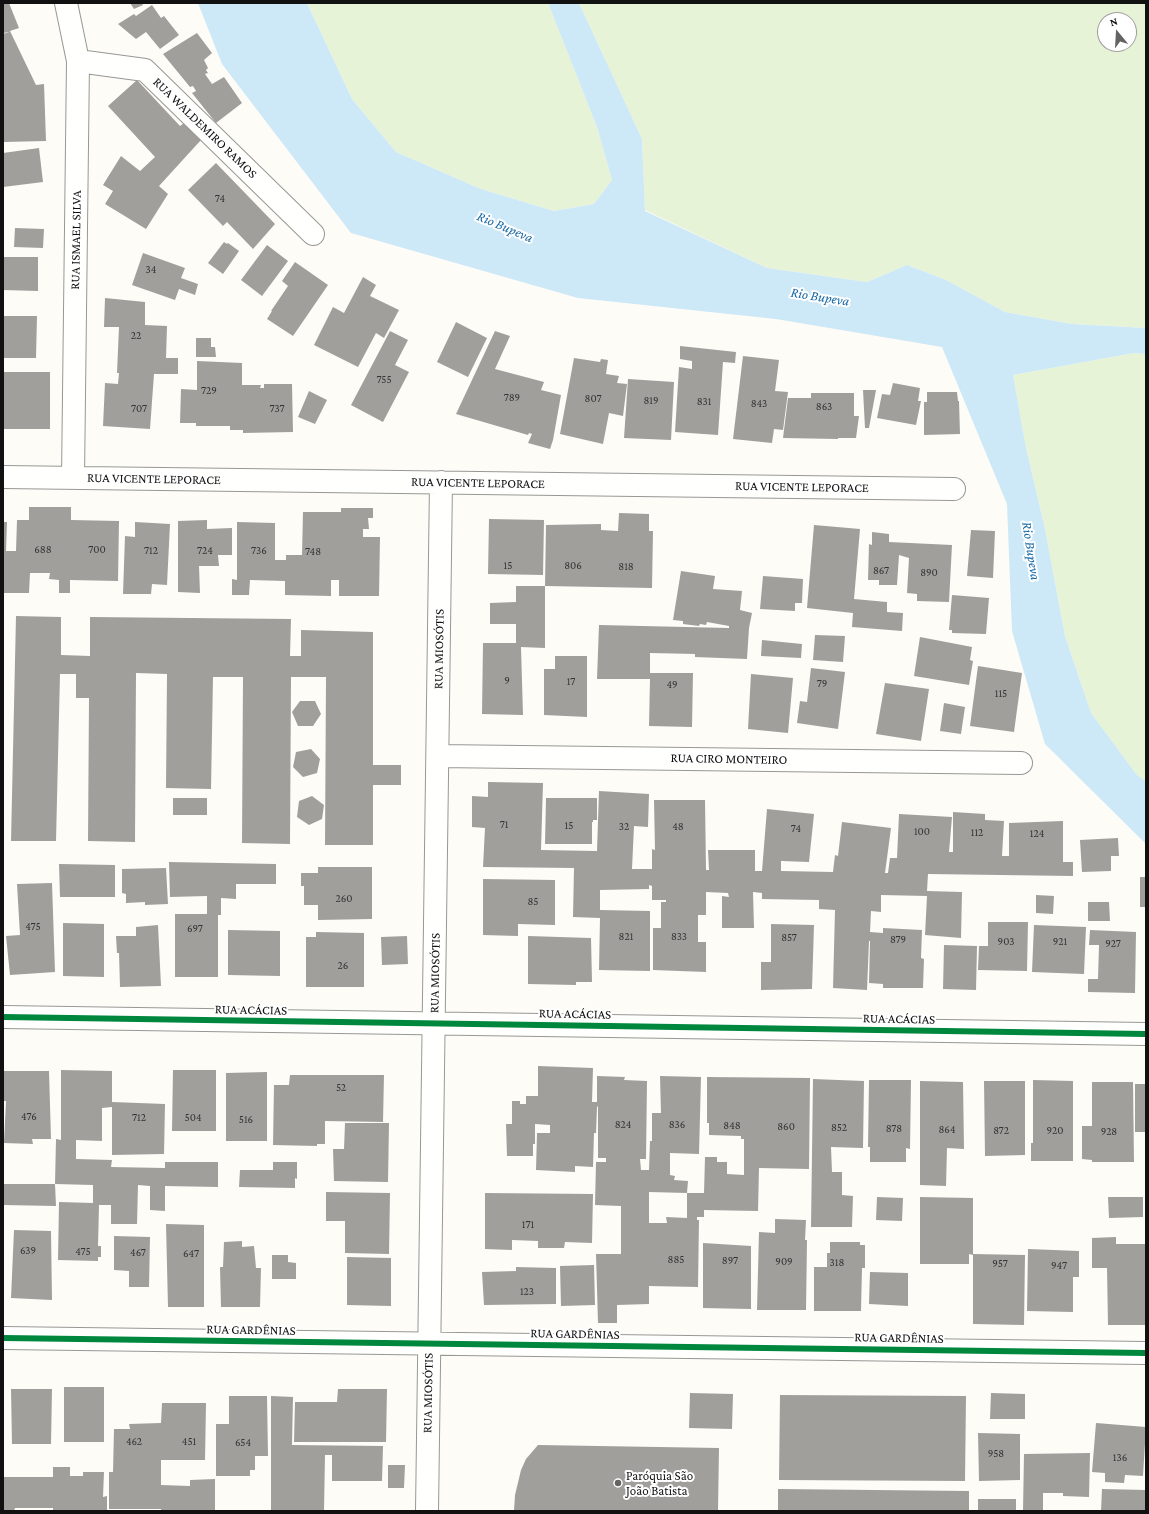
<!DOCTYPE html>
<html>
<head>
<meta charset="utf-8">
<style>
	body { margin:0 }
	#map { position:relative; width:1149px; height:1514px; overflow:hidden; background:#fdfcf7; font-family:"Crimson Pro",serif }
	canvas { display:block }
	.frame { position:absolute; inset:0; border:4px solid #111; pointer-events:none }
	.north { position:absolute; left:1097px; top:12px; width:40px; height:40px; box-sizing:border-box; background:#fff; border:1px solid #a0a0a0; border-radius:50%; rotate:342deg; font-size:11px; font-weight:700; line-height:16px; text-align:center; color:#111 }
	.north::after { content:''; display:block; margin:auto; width:14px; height:18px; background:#646362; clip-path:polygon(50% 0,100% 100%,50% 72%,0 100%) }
</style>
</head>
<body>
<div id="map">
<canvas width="1149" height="1514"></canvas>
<div class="frame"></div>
<div class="north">N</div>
</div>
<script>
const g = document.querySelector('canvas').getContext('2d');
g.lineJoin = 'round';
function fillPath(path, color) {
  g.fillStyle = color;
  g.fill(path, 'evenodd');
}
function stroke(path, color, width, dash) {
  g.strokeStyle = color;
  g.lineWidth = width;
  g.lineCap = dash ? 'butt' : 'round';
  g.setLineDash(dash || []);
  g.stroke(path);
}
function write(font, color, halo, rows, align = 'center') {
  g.font = font + ' "Crimson Pro",serif';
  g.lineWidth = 4;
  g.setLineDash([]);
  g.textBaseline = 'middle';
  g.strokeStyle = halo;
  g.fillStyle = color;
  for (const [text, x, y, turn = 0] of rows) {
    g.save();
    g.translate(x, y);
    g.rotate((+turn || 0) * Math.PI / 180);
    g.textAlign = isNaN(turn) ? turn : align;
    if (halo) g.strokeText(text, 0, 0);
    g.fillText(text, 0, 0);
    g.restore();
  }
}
const green = new Path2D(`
	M307,3H548L597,127L612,180L594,204L554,211L481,189L396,152L352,99Z
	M579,3H1146V328L1072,324L1005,312L946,280L907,265L867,282L767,268L645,210L642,139ZM1105,20H1129V44H1105Z
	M1134,353L1146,354V781L1137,775L1091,713L1065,636L1045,529L1026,448L1013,375Z`);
const water = new Path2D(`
	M198,3H307L352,99L396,152L481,189L554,211L594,204L612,180L597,127L548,3H579L642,139L645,211L767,268L867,282L907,265L946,280L1005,312L1072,324L1146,328V354L1134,353L1013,375L1026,448L1045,529L1065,636L1091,713L1137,775L1146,781V844L1045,744L1012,631L1007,504L942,347L776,319L578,298L351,233L222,64Z`);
const building = new Path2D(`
	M3,3H9L19,28L10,31L36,85L44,84L46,141L4,142L3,34L9,32L3,33Z
	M130,3H142L143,5L134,9Z
	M152,5L161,18L164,16L179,35L160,49L146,32L136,39L118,24L134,14L136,16Z
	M197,33L212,53L204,60L208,68L206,70L208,73L205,74L212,84L224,77L242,103L216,123L192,93L196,91L193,86L190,87L163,54Z
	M137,80L180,126L184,123L201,140L159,186L168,194L146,229L105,204L113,191L103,185L121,156L140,171L155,157L108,106Z
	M39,148L43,182L3,187V153Z
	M216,163L275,224L253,249L227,222L223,226L188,190Z
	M15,228L44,229L43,248L14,247Z
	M224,242L227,244L228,243L239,251L223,274L208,263Z
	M267,245L288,261L262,296L241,280Z
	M143,253L185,268L181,278L198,284L195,295L179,289L175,300L132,285Z
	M3,257H38V291L3,290Z
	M295,262L328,285L293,336L267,319L272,311H271L288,286L282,281Z
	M363,277L376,285L370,296L399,310L384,338L376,333L358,367L314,345L333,307L344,313Z
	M105,298L145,302V325L167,326L166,358H178V374H154L150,429L103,426L105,383L118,384L119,373H117L119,327H104Z
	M3,316H37L36,358H3Z
	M456,322L487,338L468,377L437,362Z
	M390,331L408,340L395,365L409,372L383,422L351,405Z
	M495,331L510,336L495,369L544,382L541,390L561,395L553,440L550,449L528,443L532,434L529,433L528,435L456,414Z
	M196,338H211V347H215L216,357H196Z
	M680,346L736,352L735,363L723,362L718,435L675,432L679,367L692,369V361L680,359Z
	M743,356L779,360L775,391L788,392L783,430L774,429L772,443L733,439Z
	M574,358L600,362L601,359L608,360L606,374L619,376L617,383L627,384L623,416L609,413L603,444L560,434Z
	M197,361L242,363V385H261L260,388H264V384H292L293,432L243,433V430H230V426H196V423H180L181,389L197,390Z
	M3,372H50V429H3Z
	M628,379L674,382L671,440L624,438Z
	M893,383L920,388L918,401H921L916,425L877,418L882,394L890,395Z
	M863,390H876L869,428H865Z
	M309,391L327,400L315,424L298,417Z
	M927,392H957L958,401H959L960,434L924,435V402H927Z
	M811,393H854V416H859L856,438H838V439L783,438L788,398H811Z
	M29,507H71V520L119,521L118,581L70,580V593H59V580L49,579L50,573H30L29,593H3V522H7L6,551H16L17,520H29Z
	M341,508H373V518H368L369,529H363V537H380L379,596H339V580H331V596L285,595V581L250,580L249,595H232V579L237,580V522L275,523V560H286V555H302L303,512H341Z
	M619,513L649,514V531H653L652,588L545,586L546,525L601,524V530L618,531Z
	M489,519L544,520L543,575L488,574Z
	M207,520V529L232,528V555H218L219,566H199L200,593L178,592V521Z
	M135,522L170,524L167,585L152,584L151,594H123L125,536L135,537Z
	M814,525L860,529L854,599L887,602V612L903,613L902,631L852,627L853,613L807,608Z
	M971,530L995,531L993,578L967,576Z
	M872,532L889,534V542L952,545L949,602L917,601V594L907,593L909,558L899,555L897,585H879V580H868L869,544L872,545Z
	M681,571L715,576L713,589L742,591L740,610L752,613L749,628L747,659L695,657V654L650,653V673H693L692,727L649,726L650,679H597L599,625L729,628V626L707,622L706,625L700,624L699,626L683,624V621L673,620Z
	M763,576L803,579L802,603H795V611L760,609Z
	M516,586H545V648L521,647L523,715L482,714L483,643H516V624H490V603L516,602Z
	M952,595L989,598L986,634L952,633V630H949Z
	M16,616L61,617V655L90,656V617L291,619L290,656H301V630L373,632V765H401V785H373V845H325L326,677H291L290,844L242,843L243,677H213L211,789L166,788L167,674L136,673L135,842L88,841L89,698H76V674H60L56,841H11Z
	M815,635L845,636L843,662L813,660Z
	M920,637L972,647L970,660L973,661L969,685L914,676Z
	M762,640L802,644L801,658L761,656Z
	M555,656H587V717L544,715V669H555Z
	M978,666L1022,673L1014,732L970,726Z
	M811,668L845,672L838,729L797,723L800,701L807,702Z
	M751,674L793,678L788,733L748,729Z
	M885,683L929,689L921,741L876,734Z
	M300,701H315L321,714L313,726H298L292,712Z
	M944,703L965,707L961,734L940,731Z
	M311,749L320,759L317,773L303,777L293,767L296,752Z
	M488,782L543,783L541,850L597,851L599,791L649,794L648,827L634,826L632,869H652V849L655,850L654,800H705L706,870H709L708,850H755V871H762L767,809L814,814L809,862L781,861V871L833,872L835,855L838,856L842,822L891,828L885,873H888L890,858H897L899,814L952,817L949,852H953V812L985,814V820L1004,821L1002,856H1009V823L1063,821V862H1073V876L928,874L927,891L962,892L961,938L925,935L927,896L881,895V912L871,911L870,932L883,933V928L922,930L921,958L924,959L923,988H883V984L869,983L870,941H869L867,990L833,988L835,910L819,909V900L762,899V893L753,892L754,928H722V896L729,897L728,893L706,892V915H698V942H706V972L653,970V928H661V902H666V900H652V886L649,885V889L600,890V910L650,911V971L599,970L600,918L573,917L574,868L483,867L485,828L472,827V796L488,797Z
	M312,796L324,805L322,819L309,825L297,817L299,801Z
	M173,798H207V815H173Z
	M546,798H597V820H593V822H592V844H545Z
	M1118,838L1119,856H1111V871L1082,872L1080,840Z
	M169,862L276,864V884H236V899L221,898V915H218V977H175V914H207V896L170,897Z
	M59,864L115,865V897H60Z
	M318,867H372V919L318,920V905H304V886H301V873H318Z
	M166,868L168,904L145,905V902L126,903V894L122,893V869Z
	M1140,877H1146V907H1140Z
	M483,879L555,880V925L518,924V936L483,935Z
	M52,883L55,972L10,975L6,936L20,935L17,884Z
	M1036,895L1054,896L1053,914L1036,913Z
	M1088,902H1109L1110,921H1088Z
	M988,922H1028L1027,971L978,970L979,946H988Z
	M63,923L104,924V977L63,976Z
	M771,924L814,925L812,989L761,990V962H771Z
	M158,925L161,986L120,987L119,953H117L116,936H136V927Z
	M1034,925L1086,927L1084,974L1032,972Z
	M228,930L280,931V976L228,975Z
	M1090,930L1136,932L1135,993L1088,992V979H1098L1099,945H1089Z
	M316,932L364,933V987H306V937H316Z
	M407,936L408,964L382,965L381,937Z
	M528,936L591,938L592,982H576V985L528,984Z
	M944,945L977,946L976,990L943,989Z
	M538,1066L593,1068L592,1102H597V1076L625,1077L624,1080L647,1081L646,1159H640L641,1170H649L650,1141H652V1113H661L660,1076L701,1077L699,1154L670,1153V1175L675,1176L674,1180L688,1181L687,1193L649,1192V1223H667L666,1217L687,1218V1193H704L705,1157H717V1162H727V1174L744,1175V1139H741V1136L709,1135V1123H707V1077L810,1078L809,1169L759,1168L758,1211L704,1210V1217H697V1220H699L698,1287L649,1286V1304L617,1305V1323H598L596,1254H621V1206L595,1205L596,1162H606V1158H598V1106L597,1107L596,1133H594L593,1167L575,1166V1172L536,1170L537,1133H550V1125L535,1124V1144H533V1156H507L506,1124H512V1101H520V1104H526V1096H538Z
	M61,1070L112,1071V1102L165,1104L164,1154L112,1155V1107L102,1108V1141L76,1140V1159L112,1160L111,1167L165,1168V1162H218V1187L165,1186V1211L150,1210V1186L138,1185L137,1224H111V1205H99L98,1246H101V1257H98V1261L58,1260L59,1202L93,1203V1185L55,1184L56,1139L61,1140Z
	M173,1070H216V1131H172Z
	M3,1071H49L51,1139H32L33,1144L4,1143L6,1101H3Z
	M267,1072V1141H226V1073Z
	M290,1075H384L383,1122L325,1121V1144H317V1146L273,1145L274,1085H289Z
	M813,1079L864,1081L863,1148L831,1147L832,1172H842V1195L853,1196L852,1227H811Z
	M869,1080H911L910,1149L906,1148V1162H870V1147H868Z
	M1033,1080L1073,1081V1161H1031V1143H1033Z
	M920,1081L963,1082L964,1149L947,1148L946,1186L920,1185Z
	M984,1081H1025V1155L985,1156Z
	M1092,1082H1133L1134,1162H1092V1160L1082,1159V1126H1092Z
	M1135,1084H1146V1132H1135Z
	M345,1123H389L388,1182L334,1181L333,1149H344Z
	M273,1162H297V1179L295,1178V1188L239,1187L240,1170H273Z
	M3,1184H55L56,1206L3,1205Z
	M326,1192L390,1193L389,1254L345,1253V1221H326Z
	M485,1193L593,1194L592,1243L565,1242L564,1248H538V1241L512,1240V1250L485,1249Z
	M877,1197L903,1198L902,1221L876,1220Z
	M920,1197L973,1198V1254L1025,1255L1024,1325L973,1324V1255L969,1254V1264H920Z
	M1108,1197H1143V1217L1109,1218Z
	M775,1219L806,1220L805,1240H807L806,1310H757L759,1232L775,1233Z
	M166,1224L204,1225V1307H168Z
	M14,1230L51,1231L52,1300L11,1298Z
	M114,1236L150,1237L149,1287H129V1271L114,1270Z
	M1116,1237V1244H1146V1325H1108L1107,1268H1092V1238Z
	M242,1241V1247L254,1246L256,1268H261L260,1307H221L220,1267H223L224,1242Z
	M830,1242H860V1245H865V1268H862L861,1311H814V1267H827V1253H830Z
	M703,1243L751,1246V1309L703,1308Z
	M1028,1249L1079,1251V1277H1073V1312L1027,1311Z
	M272,1255H288V1262L296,1263V1279H272Z
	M347,1257L391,1258V1306L347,1305Z
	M594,1265L595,1305L561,1306L560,1266Z
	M516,1267L556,1268V1304L484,1305L482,1272L516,1271Z
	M870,1272L908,1273V1306L869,1304Z
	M64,1387H104V1442H64Z
	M11,1389H52L51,1444H12Z
	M338,1389H387L386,1442H294L295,1402H337Z
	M690,1393L733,1394L732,1429L689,1428Z
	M991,1393L1025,1394V1419H990Z
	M780,1395L966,1396L965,1481L779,1480Z
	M229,1396H267L268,1456H255V1470H250V1476H216V1424H229Z
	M271,1396L293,1397L292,1445L383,1446L382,1481H332V1455H325L324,1511H271Z
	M162,1403H206L205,1460H161V1485L190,1486V1480L215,1479V1511H161V1509H109V1472H113L114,1429H130L129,1424L161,1423Z
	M1096,1423L1146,1427L1143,1476L1125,1475L1124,1483L1105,1482V1473L1092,1472Z
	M978,1433L1020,1434V1480L979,1481Z
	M538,1445L719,1448L718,1511H514L515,1495L521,1470L526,1459Z
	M1090,1453L1089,1497L1063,1496V1493H1043V1511H1023L1024,1454Z
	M388,1465H405L404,1488H388Z
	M53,1467H70V1476H83V1472H104L103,1497L107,1496V1511H53V1508H15L14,1511H3V1477H53Z
	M778,1489L969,1491V1511H778Z
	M1102,1489L1146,1490V1511H1101Z
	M978,1499H1016V1511H978Z`);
const minor = new Path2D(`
	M66,3L78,61L73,478
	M78,61L145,70L313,234
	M3,477L954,489
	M438,756L1021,763
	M3,1017L1146,1034
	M3,1338L1146,1353
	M427,1511L441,482`);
const cycleway = new Path2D(`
	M3,1017L1146,1034
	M3,1338L1146,1353`);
const markers = [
	[618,1483,4,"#646362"]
];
const numberNames = [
	["74",220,199],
	["34",151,270],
	["22",136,336],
	["755",384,380],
	["729",209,391],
	["789",512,398],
	["807",593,399],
	["819",651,401],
	["831",704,402],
	["843",759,404],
	["863",824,407],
	["707",139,409],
	["737",277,409],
	["688",43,550],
	["700",97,550],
	["712",151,551],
	["724",205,551],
	["736",259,551],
	["748",313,552],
	["15",508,566],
	["806",573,566],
	["818",626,567],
	["867",881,571],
	["890",929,573],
	["9",507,681],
	["17",571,682],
	["79",822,684],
	["49",672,685],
	["115",1001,694],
	["71",504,825],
	["15",569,826],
	["32",624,827],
	["48",678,827],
	["74",796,829],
	["100",922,832],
	["112",977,833],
	["124",1037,834],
	["260",344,899],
	["85",533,902],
	["475",33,927],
	["697",195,929],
	["821",626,937],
	["833",679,937],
	["857",789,938],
	["879",898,940],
	["903",1006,942],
	["921",1060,942],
	["927",1113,944],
	["26",343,966],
	["52",341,1088],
	["476",29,1117],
	["712",139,1118],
	["504",193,1118],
	["516",246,1120],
	["824",623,1125],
	["836",677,1125],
	["848",732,1126],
	["860",786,1127],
	["852",839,1128],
	["878",894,1129],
	["864",947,1130],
	["872",1001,1131],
	["920",1055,1131],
	["928",1109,1132],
	["171",528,1225],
	["639",28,1251],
	["475",83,1252],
	["467",138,1253],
	["647",191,1254],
	["885",676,1260],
	["897",730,1261],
	["909",784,1262],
	["318",837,1263],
	["957",1000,1264],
	["947",1059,1266],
	["123",527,1292],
	["462",134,1442],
	["451",189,1442],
	["654",243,1443],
	["958",996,1454],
	["136",1120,1458]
];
const streetNames = [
	["RUA WALDEMIRO RAMOS",205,128,44],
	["RUA ISMAEL SILVA",76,240,-89],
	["RUA VICENTE LEPORACE",154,479,1],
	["RUA VICENTE LEPORACE",478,483,1],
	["RUA VICENTE LEPORACE",802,487,1],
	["RUA MIOSÓTIS",439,649,-89],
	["RUA CIRO MONTEIRO",729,759,1],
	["RUA MIOSÓTIS",435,973,-89],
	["RUA ACÁCIAS",251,1010,1],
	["RUA ACÁCIAS",575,1014,1],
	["RUA ACÁCIAS",899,1019,1],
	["RUA GARDÊNIAS",251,1330,1],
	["RUA GARDÊNIAS",575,1334,1],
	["RUA GARDÊNIAS",899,1338,1],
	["RUA MIOSÓTIS",428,1393,-89]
];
const poiNames = [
	["Paróquia São",626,1476],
	["João Batista",626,1491]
];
const waterNames = [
	["Rio Bupeva",505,227,23],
	["Rio Bupeva",820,297,9],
	["Rio Bupeva",1031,551,81]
];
fillPath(green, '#e7f3d7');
fillPath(water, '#cde8f7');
fillPath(building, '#a19f9c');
stroke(minor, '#979795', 24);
stroke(minor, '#fffffe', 22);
stroke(cycleway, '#00873e', 6);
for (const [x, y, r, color] of markers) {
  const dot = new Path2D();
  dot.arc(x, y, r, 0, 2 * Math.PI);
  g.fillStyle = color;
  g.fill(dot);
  stroke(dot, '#fff', 1.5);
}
write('11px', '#353434', null, numberNames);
write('13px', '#111', '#fff', streetNames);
write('13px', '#111', '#fff', poiNames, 'left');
write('italic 14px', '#1768a6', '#fff', waterNames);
</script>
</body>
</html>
